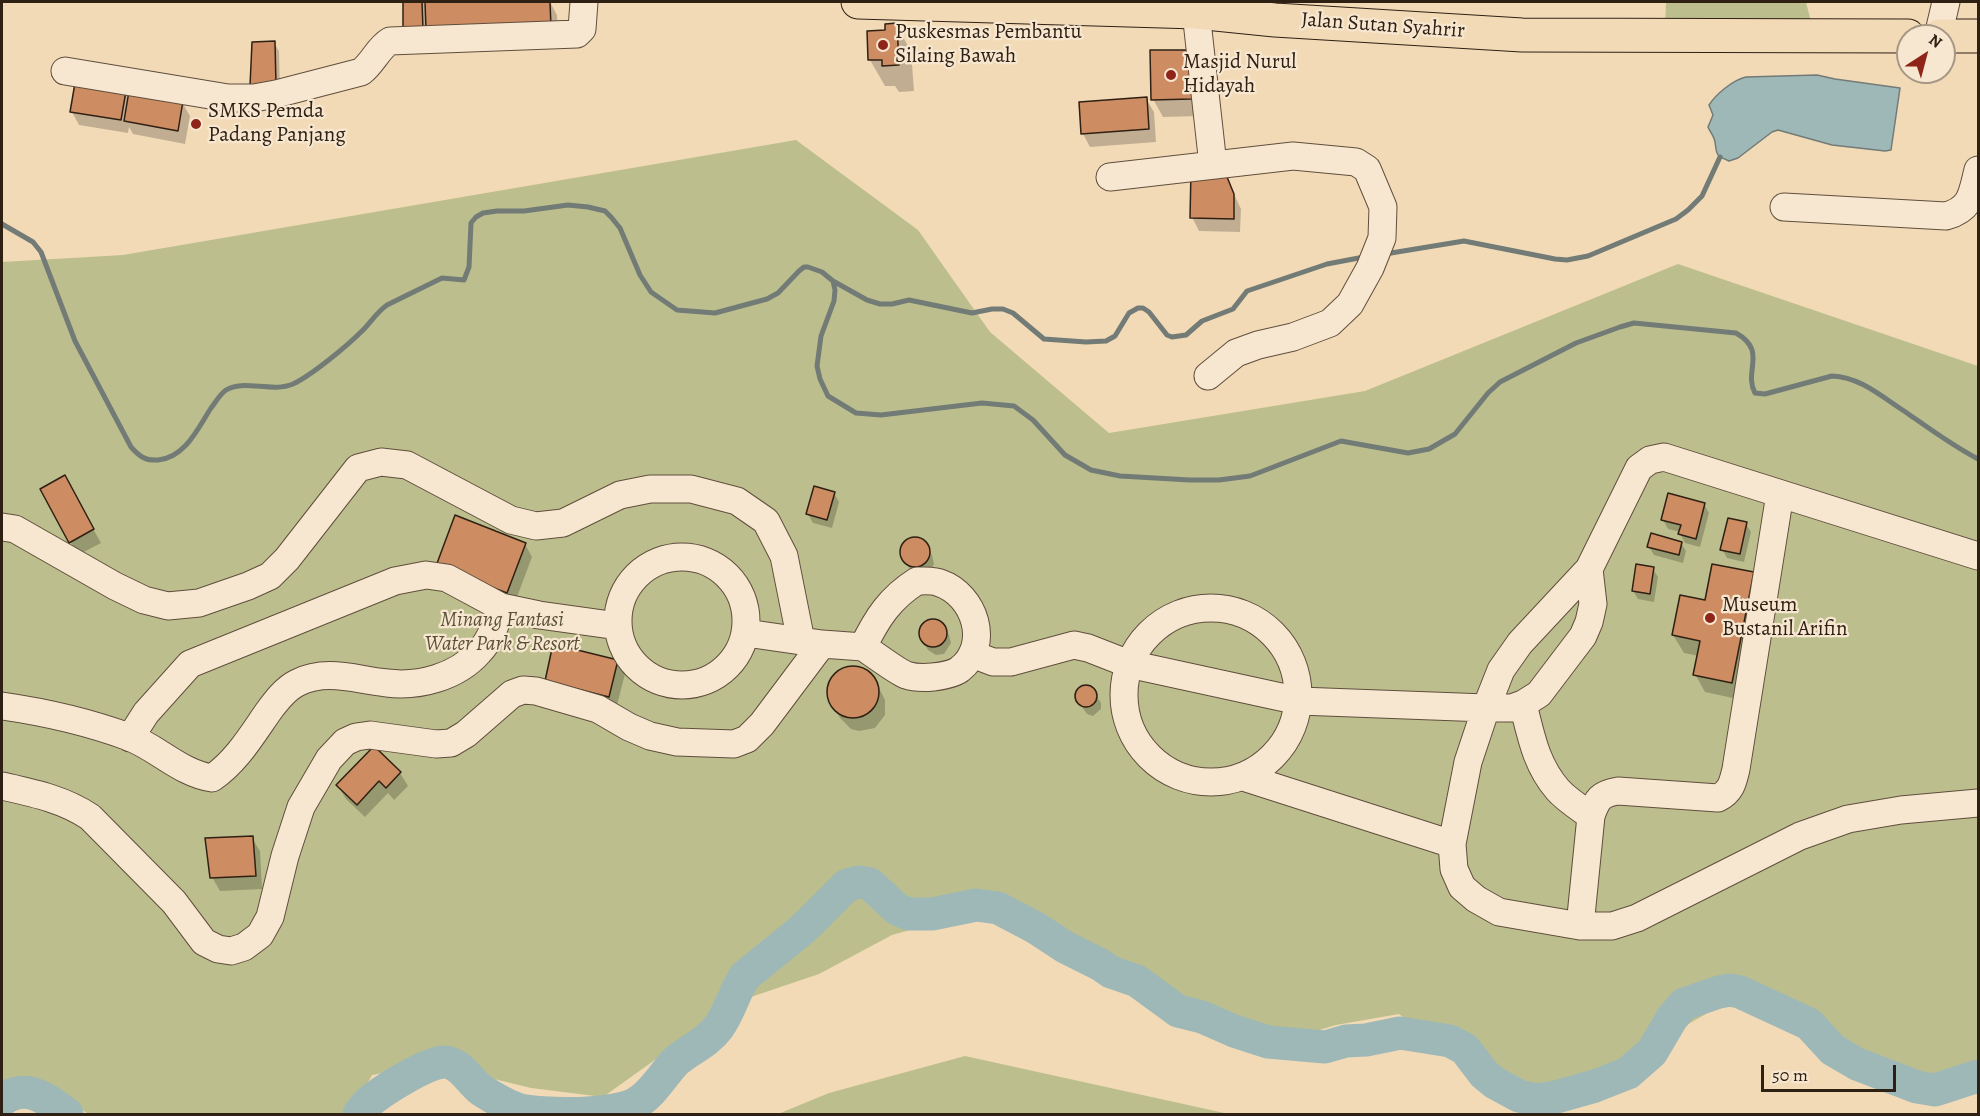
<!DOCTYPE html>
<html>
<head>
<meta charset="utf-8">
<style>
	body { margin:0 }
	#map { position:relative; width:1980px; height:1116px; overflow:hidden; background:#f2dab7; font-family:Alegreya,serif }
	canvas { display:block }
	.frame { position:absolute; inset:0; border:3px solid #2f2014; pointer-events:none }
	.north { position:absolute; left:1896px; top:24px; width:60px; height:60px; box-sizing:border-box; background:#f7e7d0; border:2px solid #a79785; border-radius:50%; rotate:36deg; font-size:16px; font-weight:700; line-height:24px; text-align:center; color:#2f2014 }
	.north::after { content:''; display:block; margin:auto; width:21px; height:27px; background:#8f2418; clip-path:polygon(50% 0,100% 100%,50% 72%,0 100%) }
	.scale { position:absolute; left:1761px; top:1065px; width:135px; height:27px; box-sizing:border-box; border:3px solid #2f2014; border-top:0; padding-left:8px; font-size:18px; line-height:21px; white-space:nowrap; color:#2f2014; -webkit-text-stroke:4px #f7e7d0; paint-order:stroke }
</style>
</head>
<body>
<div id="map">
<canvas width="1980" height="1116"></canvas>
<div class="frame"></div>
<div class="north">N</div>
<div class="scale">50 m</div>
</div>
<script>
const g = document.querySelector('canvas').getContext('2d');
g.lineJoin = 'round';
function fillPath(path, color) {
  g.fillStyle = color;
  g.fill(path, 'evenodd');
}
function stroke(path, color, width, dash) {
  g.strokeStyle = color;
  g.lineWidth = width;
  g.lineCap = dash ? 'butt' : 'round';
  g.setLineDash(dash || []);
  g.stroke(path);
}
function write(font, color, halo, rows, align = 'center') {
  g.font = font + ' Alegreya,serif';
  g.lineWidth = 4.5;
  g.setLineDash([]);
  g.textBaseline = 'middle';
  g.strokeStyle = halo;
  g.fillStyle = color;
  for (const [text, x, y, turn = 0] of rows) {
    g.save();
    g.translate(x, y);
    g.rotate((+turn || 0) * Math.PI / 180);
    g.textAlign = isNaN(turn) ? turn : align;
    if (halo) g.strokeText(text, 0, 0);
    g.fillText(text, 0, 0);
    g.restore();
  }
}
const green = new Path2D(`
	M1666,2H1806L1813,30L1665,28Z
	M796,140L918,230L990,332L1109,433L1365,391L1678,264L1978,366V1058L1971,1066L1920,1084L1861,1062L1734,998L1581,1085L1526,1098L1486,1079L1399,1014L1336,1025L1276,1043L1213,1026L1121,976L1050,921L989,908L892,935L819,974L736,1002L603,1097L531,1088L432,1064L372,1075L351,1114H88L40,1079L2,1088V262L123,255Z
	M965,1056L1229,1114H778L829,1093Z`);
const water = new Path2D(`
	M1817,75L1835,79L1900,88L1891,150L1885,151L1832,145L1778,130L1772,132L1738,158L1729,161C1715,155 1717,155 1715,142C1714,136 1710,132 1708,127L1713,115L1709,105C1716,94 1733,80 1746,77Z`);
const shadow = new Path2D(`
	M404,2H423L427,8L426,2H550L557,15L558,40L405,29Z
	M896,25L911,51L914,91L899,92L895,86H885L870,60L887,32Z
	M274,43L279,51L280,94L254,44Z
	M1200,69L1201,116L1163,117L1153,99Z
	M125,92L129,100L182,102L190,116L185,144L133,134L129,127L128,133L79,125L72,112Z
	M1146,99L1154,112L1156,142L1090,147L1083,134Z
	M1224,173L1241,209L1240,232L1199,231L1192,217Z
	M64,477L101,543L78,555L42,489Z
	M834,493L839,502L832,528L813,523L808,514Z
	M1704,504L1709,513L1700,547L1685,543L1680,534L1681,532L1668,529L1663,520Z
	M1746,524L1751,532L1744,562L1727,558L1722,549Z
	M914,539L919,540L926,545L932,555L934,564L932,568L916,574L909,568L902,552L907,541Z
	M1681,543L1686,551L1683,563L1654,555L1649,547Z
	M525,544L532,557L514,605L445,579Z
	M1653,569L1658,577L1654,602L1638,599L1633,591Z
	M1753,574L1763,591L1742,700L1705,692L1695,674L1699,656L1684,653L1673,635L1706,602Z
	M932,620L940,622L949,635L951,643L944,654L936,655L928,650L923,641L921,630L925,623Z
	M617,661L625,674L616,709L554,694Z
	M853,667L868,672L874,678L885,700V715L875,728L859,731L851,729L840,718L832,704L829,687L838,673Z
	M1082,688H1091L1101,703V709L1093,716L1087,714L1077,700V694Z
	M400,773L408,786L394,800L388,793L365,817L346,799L338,786Z
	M252,838L260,851L262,889L220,891L212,877Z`);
const stream = new Path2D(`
	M2,224L33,242L41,252L75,341L131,447C139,456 145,461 158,460C185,458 198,428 211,408C215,403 220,394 226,390C243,379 272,393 293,384C312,375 347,346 362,331C371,322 377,312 387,305L442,278L464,280L469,267L471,223L476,217L483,213L497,211H524L568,205L588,207L605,211L611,217L620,228L640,275L651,292L677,310L715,313L767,299L778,293L799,271L804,267H808L822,272L833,281L867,300L880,304H892L909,300L972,313L992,309H1003L1013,313L1044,339L1086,342L1106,341L1115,336L1129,313L1138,308H1143L1149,312L1167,335L1172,337L1186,335L1202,321L1233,309L1247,291L1327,264L1364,257
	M1385,254L1464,241L1555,259L1567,260L1588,256L1676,219L1688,210L1702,196L1720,157
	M833,281L835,290L834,301L821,336L817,366L820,379L828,396L856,413L881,415L982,403L1014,406L1033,420L1065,455L1091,470L1120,476L1190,480H1219L1250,476L1341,441L1408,453L1429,449L1455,434L1488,393L1500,382L1576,343L1620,327L1634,323L1736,333C1768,351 1743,371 1755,393L1765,394L1832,376C1861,377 1883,398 1907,413C1930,429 1953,446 1978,459`);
const river = new Path2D(`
	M2,1100C27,1082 46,1099 67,1114
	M359,1114C363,1108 368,1102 374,1098C387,1088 431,1060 446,1062C461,1064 470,1081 481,1090C492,1097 505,1105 517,1109C541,1116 618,1116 638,1102C653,1093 663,1075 675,1062C688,1050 707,1043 718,1028C730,1012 734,992 745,976L803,929L847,885L859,882L870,884L897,909L908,914H932L976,905L998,908L1036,928L1065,947L1101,965L1111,972L1137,981L1178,1011L1202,1017L1234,1031L1268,1042L1325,1047L1346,1041L1366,1040L1400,1033L1450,1041L1465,1049L1484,1074L1495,1083L1519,1096L1536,1100L1556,1097L1595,1086L1628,1073L1652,1052L1672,1018L1684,1004L1719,992L1730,990L1740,992L1809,1024L1833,1050L1857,1064L1917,1087L1935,1090L1978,1076`);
const building = new Path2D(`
	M403,2H422L423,29H403Z
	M425,2H550L551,27L426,29Z
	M897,23L899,65L882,66V60H868L867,31L885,30V24Z
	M275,41L276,86H250L252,42Z
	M1150,50H1190L1192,99L1151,100Z
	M75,83L126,91L121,120L70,112Z
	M129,91L183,101L178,131L124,121Z
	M1147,97L1149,129L1081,134L1079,102Z
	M1191,171L1225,172L1234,194V219L1190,218Z
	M65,475L94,529L69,543L40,489Z
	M814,486L835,492L827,520L806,514Z
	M1668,493L1705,503L1696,539L1678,534L1681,525L1661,520Z
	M455,515L526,543L507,593L436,566Z
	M1728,518L1747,522L1740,554L1720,550Z
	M1651,533L1682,542L1679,555L1647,547Z
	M900 552a15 15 0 1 1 30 0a15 15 0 1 1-30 0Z
	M1636,564L1654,567L1650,594L1632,591Z
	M1712,564L1754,572L1732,683L1693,675L1700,641L1672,635L1680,595L1705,600Z
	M919 633a14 14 0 1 1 28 0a14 14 0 1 1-28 0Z
	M553,644L618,660L609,697L545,681Z
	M827 692a26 26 0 1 1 52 0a26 26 0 1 1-52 0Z
	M1075 696a11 11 0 1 1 22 0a11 11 0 1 1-22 0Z
	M374,746L401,772L386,788L379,781L357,805L336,785Z
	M253,836L256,876L210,878L205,838Z`);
const minor = new Path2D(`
	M1196,12L1213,165
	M1938,36L1946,2
	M65,71L228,98H254L276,94L361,72C373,63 378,48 390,41L577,34L582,29L584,2
	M1110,177L1293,156L1356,162L1367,169L1383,207L1382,238L1370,268L1350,304L1330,323L1293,337L1258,345L1236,353L1208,376
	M1784,207L1946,216C1972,209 1972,193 1978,170
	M2,527L15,529L115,586L144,600L168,606L199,603L248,586L270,576L287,559L358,468L381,462L407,465L511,520L536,526L563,523L620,495L650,489H691L737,501L766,521L784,556L801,641
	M1978,556L1664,457L1650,460L1639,468L1589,569L1520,643L1501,670L1486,708L1468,762L1452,844L1454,869L1462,887L1476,899L1499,912L1580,926H1612L1637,918L1800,836L1848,819L1901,810L1978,803
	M618 621a64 64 0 1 1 128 0a64 64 0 1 1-128 0Z
	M917,581C924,581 934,580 940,583C975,595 991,645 960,669C954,674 941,676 933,677C924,678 915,678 906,675C896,671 874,654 863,647C877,618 890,598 917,581Z
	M1124 695a87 87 0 1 1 174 0a87 87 0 1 1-174 0Z
	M746,633L822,644L863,647
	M972,654L993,662H1011L1074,645L1088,648L1129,664L1299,701L1486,708H1512L1523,704L1539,694L1583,636L1589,622L1593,604L1589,569
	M1523,704C1531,736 1536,765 1558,790C1567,800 1580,808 1591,816
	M2,706C44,712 88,722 129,737C158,748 180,773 212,778C236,762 252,735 268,712C276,701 285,689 297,683C327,668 356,680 387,683C419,687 457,677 479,652C491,640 496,623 501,607
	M130,738L146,713L190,664L395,581L426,575L447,578L501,607L539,615L618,626
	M1243,777L1452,844
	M2,786C33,793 63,799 90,817L174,902L204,942L218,949L231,951L244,947L260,935L270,917L285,856L301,807L329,759L345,742L356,737L370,735L436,744L451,743L466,734L512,694L523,690L536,691L598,709L629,727L650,736L677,742L734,744L747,739L762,724L822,644
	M1580,926L1591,816C1597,799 1600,794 1618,791L1718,798C1731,792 1733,782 1736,769L1780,494`);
const highway = new Path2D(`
	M858,2L1196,12L1275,20L1522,35L1908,36
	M1939,36H1978`);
const markers = [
	[883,45,6,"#8f2418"],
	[1171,75,6,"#8f2418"],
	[196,124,6,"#8f2418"],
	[1710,618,6,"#8f2418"]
];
const streetNames = [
	["Jalan Sutan Syahrir",1383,26,4]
];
const poiNames = [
	["Puskesmas Pembantu",895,33],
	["Silaing Bawah",895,57],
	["Masjid Nurul",1183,63],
	["Hidayah",1183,87],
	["SMKS Pemda",208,112],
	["Padang Panjang",208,136],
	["Museum",1722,606],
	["Bustanil Arifin",1722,630]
];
const parkNames = [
	["Minang Fantasi",502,621],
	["Water Park & Resort",502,645]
];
fillPath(green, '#bcbf8d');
fillPath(water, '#9eb8b7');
stroke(water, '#727b76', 1.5);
fillPath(shadow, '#0003');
stroke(stream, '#727b76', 5);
stroke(river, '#9eb8b7', 33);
fillPath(building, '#cd8c62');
stroke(building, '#2f2014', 1.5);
stroke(minor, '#604e3d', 29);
stroke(highway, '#2f2014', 35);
stroke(minor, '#f7e7d0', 27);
stroke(highway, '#f2dab7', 33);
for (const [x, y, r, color] of markers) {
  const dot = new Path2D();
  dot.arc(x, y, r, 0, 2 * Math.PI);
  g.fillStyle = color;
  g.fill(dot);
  stroke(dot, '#f7e7d0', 2);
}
write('21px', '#2f2014', '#f7e7d0', streetNames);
write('21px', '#2f2014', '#f7e7d0', poiNames, 'left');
write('italic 21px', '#595038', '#f7e7d0', parkNames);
</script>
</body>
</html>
